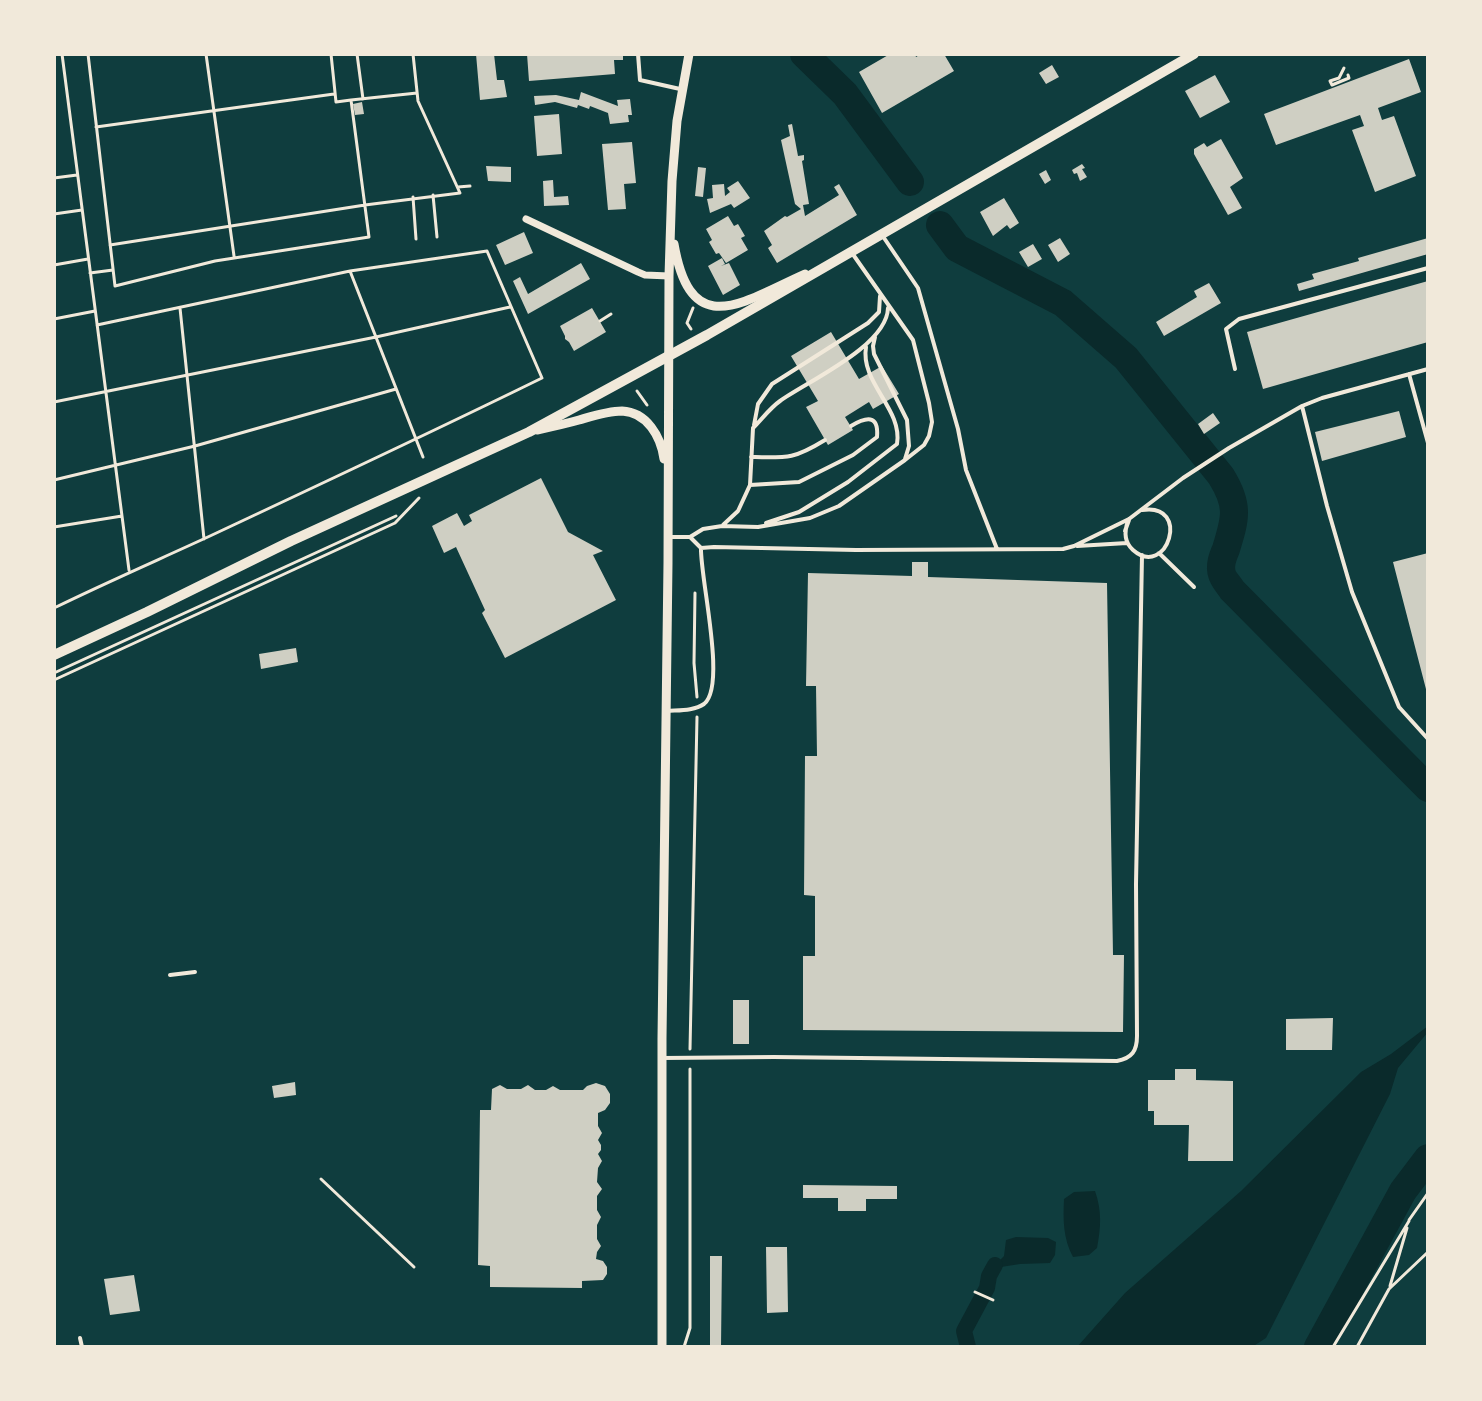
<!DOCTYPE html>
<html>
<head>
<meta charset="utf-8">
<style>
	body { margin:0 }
	#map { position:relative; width:1482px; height:1401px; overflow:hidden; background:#0f3d3e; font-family:"Titillium Web",sans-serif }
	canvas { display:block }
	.frame { position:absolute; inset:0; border:56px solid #f1e9da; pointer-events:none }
</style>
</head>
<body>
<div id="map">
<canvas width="1482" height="1401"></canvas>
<div class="frame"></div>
</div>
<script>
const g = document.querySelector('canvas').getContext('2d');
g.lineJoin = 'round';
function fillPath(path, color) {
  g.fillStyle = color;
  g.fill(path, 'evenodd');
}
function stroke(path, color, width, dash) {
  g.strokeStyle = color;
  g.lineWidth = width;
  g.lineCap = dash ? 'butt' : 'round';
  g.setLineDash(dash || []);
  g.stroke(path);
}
const water = new Path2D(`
	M1428,1026V1032L1398,1068L1390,1094L1266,1338L1252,1347H1077L1125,1293L1241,1191L1361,1072L1391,1054Z
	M1095,1191C1102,1211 1101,1227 1097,1248L1089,1255L1073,1257C1063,1238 1063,1220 1064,1199L1074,1192Z
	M1016,1237L1048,1238L1056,1242L1055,1255L1050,1263L1020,1264L1001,1267L995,1265L1004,1256L1006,1240Z`);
const canal = new Path2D(`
	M968,1347L964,1331L987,1288L989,1276L995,1265`);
const river = new Path2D(`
	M804,54L845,94L910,182
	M940,225L957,248L1063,303L1126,358L1221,476C1239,505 1236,517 1226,549C1223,556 1219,565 1222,574C1223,579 1229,585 1232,590L1428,788
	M1318,1347L1403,1191L1428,1158`);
const building = new Path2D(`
	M476,54H494L497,80H504L507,97L480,100Z
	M527,54H623V60H614L615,74L529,81Z
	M890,54H915L916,57L921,54H944L954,71L882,113L859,72Z
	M1409,59L1421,92L1378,108L1382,120L1394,116L1416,176L1375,192L1352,130L1364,126L1360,115L1276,145L1264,114Z
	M1052,65L1059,77L1046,84L1039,73Z
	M1215,75L1230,102L1200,118L1185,91Z
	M581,92L618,106L617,100L630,99L632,115H628L629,122L610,124L608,113L590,106L589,109L578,105L577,108L555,102L535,105L534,96L556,95L579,100Z
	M362,102L364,114L355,115L353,104Z
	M559,114L562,154L537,156L534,116Z
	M792,124L798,156L804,155V160L802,161L809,204L803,205L805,216L839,195L834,187L839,184L857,215L777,263L768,248L772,245L764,231L785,216L787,217L801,209L795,204L781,140L790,136L788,125Z
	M1221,139L1243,178L1230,187L1242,208L1228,215L1194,154V149L1204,143L1207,147Z
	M632,142L636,183L624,184L626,209L608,210L602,144Z
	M1082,164L1085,168L1082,169L1087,177L1080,181L1077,173L1074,174L1072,170Z
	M486,166L511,167V182L488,181Z
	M698,167L706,168L703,197L695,196Z
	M1046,170L1051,180L1045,184L1039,174Z
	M553,180L554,197L568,196L569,205L544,206L543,181Z
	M738,181L750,198L734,208L731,204L710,213L707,199L713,198L712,185L724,184L725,196L730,192L727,188Z
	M1004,198L1019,223L1010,229L1007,225L993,236L980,212Z
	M728,216L734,226L738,224L745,236L741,238L748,250L726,263L719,253L716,254L709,242L712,240L706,229Z
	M524,232L533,253L505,265L496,245Z
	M1060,238L1070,254L1058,262L1048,245Z
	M1428,238V254L1299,291L1297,284L1314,279L1312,274L1359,261L1358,258Z
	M1033,244L1042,259L1028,267L1019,252Z
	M722,258L725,264L721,266L729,263L740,285L723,295L708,266Z
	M581,263L590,279L528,314L513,281L520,277L528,294Z
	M1428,281V342L1263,389L1247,332Z
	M1209,283L1221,303L1164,336L1156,322L1197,297L1194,291Z
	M592,308L606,332L574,351L569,342L565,339V336L560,326Z
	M831,332L859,379L882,366L899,394L873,409L869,402L845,417L853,430L828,445L806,407L818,401L791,356Z
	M1399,411L1406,437L1322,461L1315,432Z
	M1213,413L1220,423L1204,434L1198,424Z
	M541,478L568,532L603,551L593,555L616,600L505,658L482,613L485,610L456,547L444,553L432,526L457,513L464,526L472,521L469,515Z
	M1428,553V693H1427L1393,562Z
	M912,562H928V577L1107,583L1113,955H1124L1123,1032L803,1030V956H815V896L804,895L805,756H817L816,686H806L808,573L912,576Z
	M296,648L298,662L261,669L259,654Z
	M733,1000H749V1044H733Z
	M1333,1018L1332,1050H1286V1019Z
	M1175,1069H1196V1080L1233,1081V1161H1188L1189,1125H1154V1111H1148V1080H1175Z
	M295,1082L296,1095L274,1098L272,1086Z
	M596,1083L605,1086L610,1094V1103L605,1110L598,1113V1126L602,1133L598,1140L601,1145V1150L598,1154L602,1161L598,1168L597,1182L602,1189L597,1196V1210L601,1217L597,1225V1239L601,1246L597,1252L596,1259L603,1261L607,1267V1274L603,1280L582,1281V1288L490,1287V1266L478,1265L480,1110H491L492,1089L500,1085L507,1089H521L528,1085L535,1090H546L553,1086L560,1090H583L587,1086Z
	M803,1185L897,1186V1199H866V1211H838V1198H803Z
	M766,1247H787L788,1312L767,1313Z
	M710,1256H722L721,1347H710Z
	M134,1275L140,1311L110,1315L104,1279Z`);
const path = new Path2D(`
	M62,54L129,570
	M88,54L115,286L215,261L369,237L351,100L336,102L331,54
	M206,54L234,256
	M357,54L363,99
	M1344,68L1339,78L1330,81L1332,85L1349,78L1348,75
	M351,100L417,93
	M96,127L334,94
	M54,178L77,175
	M458,187L470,186
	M433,195L437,237
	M413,197L416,239
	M54,214L82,210
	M110,245L365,205L460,193L418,101L413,54
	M54,265L88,259
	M350,271L423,457
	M90,273L113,270
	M180,308L204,539
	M54,319L95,311
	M600,321L611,314
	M691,329L687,323L693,308
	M637,391L647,405
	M54,402L376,337L510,307
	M54,480L195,446L396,389
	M54,527L122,516
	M695,593L694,663L697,697
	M54,608C105,583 158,560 210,536C321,484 432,432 542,378L487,251L350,271L97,325
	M54,673L396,516
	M54,680L395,523L419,498
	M690,1049L697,717
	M321,1179L414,1267
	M1409,1220L1428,1193
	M1390,1286L1407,1228
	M975,1292L993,1300
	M684,1347L690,1328V1069
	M1333,1347L1409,1221
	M1357,1347L1389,1289L1428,1252`);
const service = new Path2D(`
	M638,54L640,80L680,89
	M882,235L918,288L958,429L966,470L997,549
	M875,337L873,346L874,354L907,420L909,446L905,459
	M1235,369L1226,329L1239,319L1428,268
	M1409,374L1428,443
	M1302,406L1327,506L1352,592L1399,707L1428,739
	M754,425L758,404L772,384L868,323L879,312L880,296
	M751,457C788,458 794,459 825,440
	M750,485L799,482L853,455L877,437C879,414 866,417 851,426
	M1128,521C1124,532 1124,542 1133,550C1167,580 1192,502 1142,510
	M766,523L799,512L848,482L897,444C903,409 860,383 866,347
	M723,525L738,511L750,485L753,428C762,419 770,408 780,401C808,381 887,346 888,308
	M1125,531L1129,520
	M669,537H690L703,529L722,526L758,527L810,518L839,506L905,460L924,445L929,436L932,422L929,403L913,340L852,253
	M1077,546L1127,543
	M701,548L714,547L856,550L1063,549L1074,546L1129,519L1183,478L1229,448L1302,406L1322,398L1428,369
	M1159,553L1194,587
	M667,711C678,710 694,711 704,704C727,686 700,578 701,548L690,537
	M170,975L195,972
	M662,1058L774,1057L1117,1061C1132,1058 1137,1051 1137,1036L1136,884L1142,555
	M80,1338L82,1347`);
const minor = new Path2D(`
	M526,219L638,272L645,275L669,276`);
const tertiary = new Path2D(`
	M674,244C691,342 742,302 805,274
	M537,430C551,427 565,424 579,420C593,416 608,411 622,411C647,412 661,437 664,459
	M662,1347V1038L668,563L669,276L672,181L677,121L689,54`);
const secondary = new Path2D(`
	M54,655L147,612L291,541L529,432L707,335L1194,54`);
fillPath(water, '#0a2a2b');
stroke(canal, '#0a2a2b', 16);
stroke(river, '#0a2a2b', 28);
fillPath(building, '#cfcfc3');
stroke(path, '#f1e9da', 3);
stroke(service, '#f1e9da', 4);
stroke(minor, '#f1e9da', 7);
stroke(tertiary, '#f1e9da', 9);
stroke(secondary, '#f1e9da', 10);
</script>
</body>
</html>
